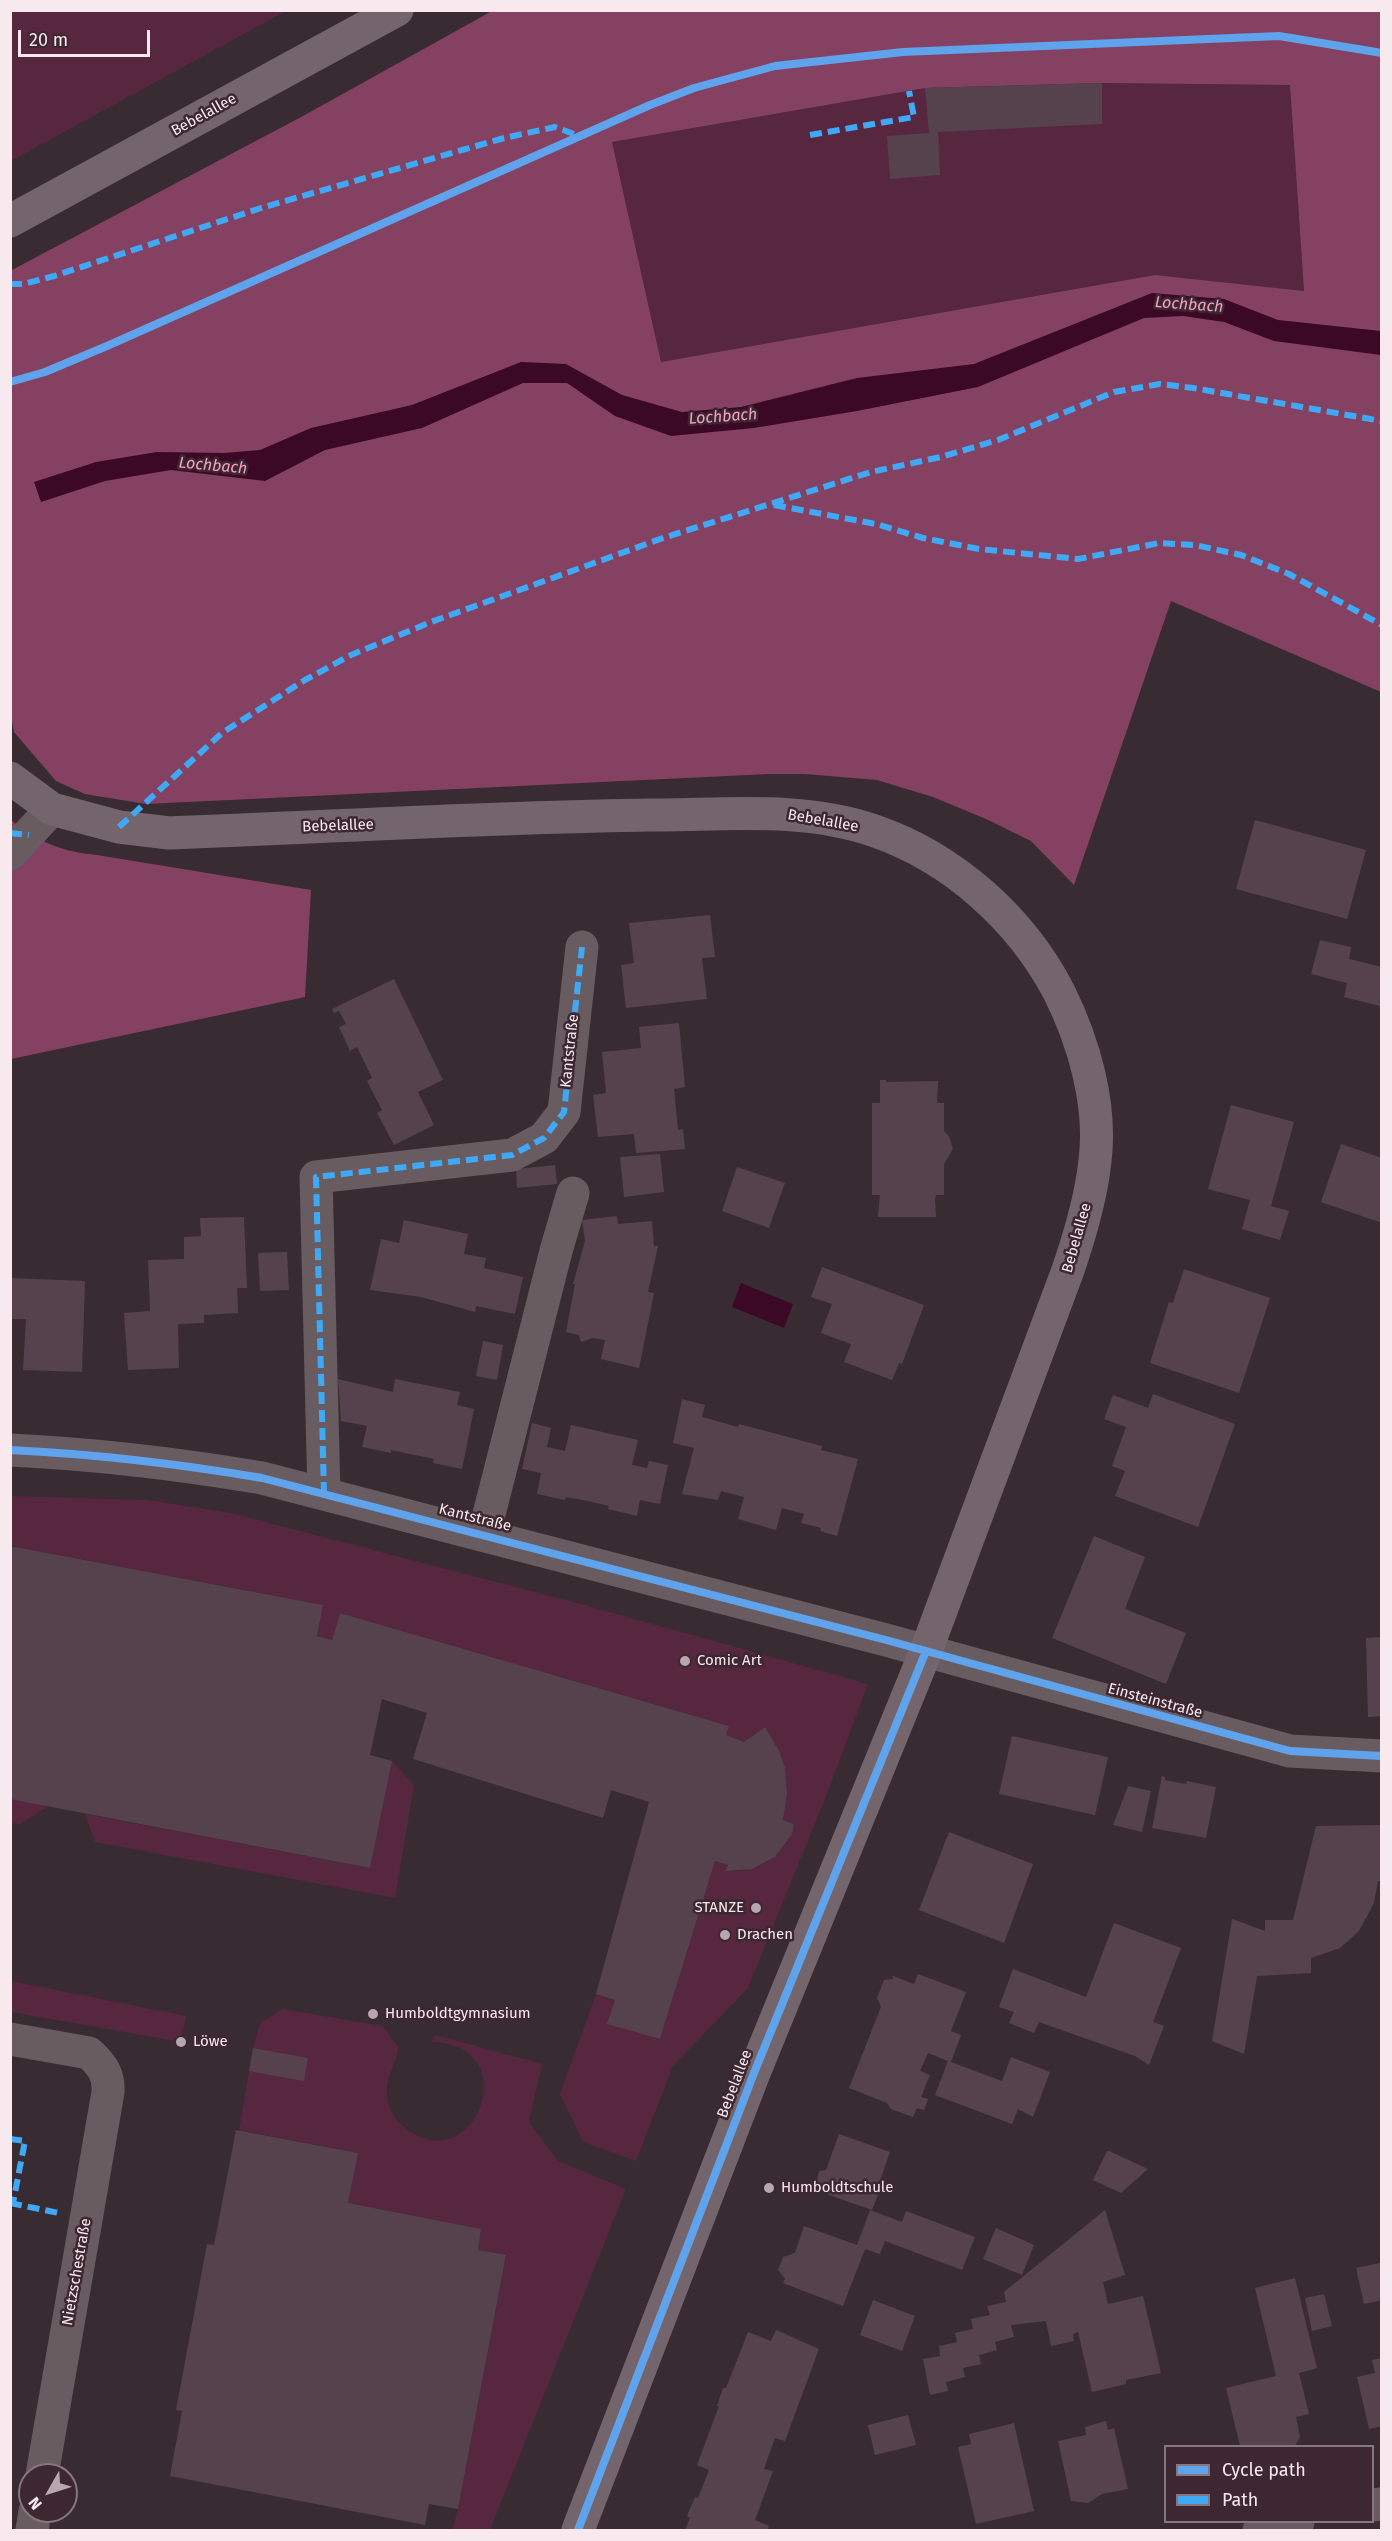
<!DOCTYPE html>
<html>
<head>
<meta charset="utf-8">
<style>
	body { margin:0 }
	#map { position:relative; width:1392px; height:2541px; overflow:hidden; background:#382c32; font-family:"Fira Sans",sans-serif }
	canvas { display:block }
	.frame { position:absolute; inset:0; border:12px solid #f8e9ef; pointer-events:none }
	.legend { position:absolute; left:1164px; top:2445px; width:210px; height:78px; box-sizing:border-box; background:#3d2731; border:2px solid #88757d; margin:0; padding:8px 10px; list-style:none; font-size:18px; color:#f8e9ef }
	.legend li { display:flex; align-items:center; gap:12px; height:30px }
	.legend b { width:30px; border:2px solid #88757d }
	.north { position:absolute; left:18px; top:2463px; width:60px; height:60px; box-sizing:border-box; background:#3d2731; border:2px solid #88757d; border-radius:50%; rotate:231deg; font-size:16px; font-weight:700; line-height:24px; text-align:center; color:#f8e9ef }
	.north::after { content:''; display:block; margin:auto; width:21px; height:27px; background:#b5a7ad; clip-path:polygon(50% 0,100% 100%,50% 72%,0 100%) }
	.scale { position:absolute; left:18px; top:30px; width:132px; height:27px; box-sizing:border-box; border:3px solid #f8e9ef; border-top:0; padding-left:8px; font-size:18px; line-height:21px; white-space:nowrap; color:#f8e9ef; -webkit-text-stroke:4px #3d2731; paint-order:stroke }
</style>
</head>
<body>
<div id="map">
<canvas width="1392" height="2541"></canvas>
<div class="frame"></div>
<ul class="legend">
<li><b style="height:8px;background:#60a3ed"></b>Cycle path</li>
<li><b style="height:8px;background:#3fa9f5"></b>Path</li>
</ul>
<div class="north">N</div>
<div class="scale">20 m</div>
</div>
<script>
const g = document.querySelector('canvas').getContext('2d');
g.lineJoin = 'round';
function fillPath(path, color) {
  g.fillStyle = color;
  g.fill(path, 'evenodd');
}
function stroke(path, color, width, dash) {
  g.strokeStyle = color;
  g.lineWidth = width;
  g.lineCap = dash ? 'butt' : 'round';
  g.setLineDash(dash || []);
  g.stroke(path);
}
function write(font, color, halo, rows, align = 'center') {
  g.font = font + ' "Fira Sans",sans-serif';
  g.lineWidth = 5;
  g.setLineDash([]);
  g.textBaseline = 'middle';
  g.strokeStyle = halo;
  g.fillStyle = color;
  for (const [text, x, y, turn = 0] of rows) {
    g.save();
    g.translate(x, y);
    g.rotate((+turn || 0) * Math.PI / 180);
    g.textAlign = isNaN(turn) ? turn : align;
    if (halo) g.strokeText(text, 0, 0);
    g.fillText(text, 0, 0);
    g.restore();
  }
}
const green = new Path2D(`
	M11,10H286V11L11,161Z
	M1102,83L1290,85L1304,291L1155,275L661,362L612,142L925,88Z
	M11,1496L147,1500L231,1513L581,1604L868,1684L829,1789L748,1988L673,2066L636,2161L583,2142L560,2094L596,1994L615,2000L608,2024L660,2039L715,1861L728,1865L726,1871C763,1872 782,1857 794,1824L783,1820C792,1778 783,1764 765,1727L744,1742L726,1735L729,1726L340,1613L332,1640L317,1636L323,1605L11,1546Z
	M392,1761L414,1785L395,1898L95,1842L85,1814L370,1868Z
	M11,1799L49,1806L20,1824L11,1823Z
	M11,1981L186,2016L181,2042L11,2012Z
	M282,2009L383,2026L398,2047C397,2064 385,2077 387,2095C388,2111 398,2124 411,2132C479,2175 524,2043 432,2042L435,2035L542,2064L529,2122L558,2161L626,2189L490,2530H452L458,2509L506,2256L478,2250L481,2229L348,2204L357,2153L239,2130L253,2048L260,2023Z`);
const forest = new Path2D(`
	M492,11H1381V692L1171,601L1074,885L1031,841L986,819L933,797L877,780L805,774H768L146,804L85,794L56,781L14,732L11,716L10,271L303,116ZM1102,83L1290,85L1304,291L1155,275L661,362L612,142L925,88Z
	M10,819C37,842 63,852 97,855L311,890L305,997L11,1059Z`);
const water = new Path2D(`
	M1152,293L1224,299L1278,320L1381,331V355L1274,341L1224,322L1183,316L1144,318L978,387L857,411L754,428L671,436L615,416L567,383H523L422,428L325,450L265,481L171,470L105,481L41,502L34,482L96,462L157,452L224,453L260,450L311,428L412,405L521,362L566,364L622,395L682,412L741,407L857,378L974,364Z
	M741,1283L793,1304L784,1328L732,1307Z`);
const building = new Path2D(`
	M1102,83V124L938,132L940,175L890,179L887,136L929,133L925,88Z
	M1255,820L1366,850L1347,919L1236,889Z
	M710,915L715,957L702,958L707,999L626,1008L621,965L634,963L629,923Z
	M1320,940L1351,947L1349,959L1382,967L1380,1006L1344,997L1347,983L1311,974Z
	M394,979L443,1080L418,1092L434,1125L394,1145L377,1113L382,1110L367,1081L372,1078L357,1047L350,1051L339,1027L346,1024L339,1011L334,1013L332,1009Z
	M679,1023L685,1087L674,1089L678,1130L683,1129L685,1149L636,1153L634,1134L598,1137L593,1095L606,1093L602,1052L641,1048L639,1027Z
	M880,1080H886V1082L938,1081L937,1103H944V1131L949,1136L953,1149L944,1164V1195H936L935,1200L936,1217H878L880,1195H872V1103H880Z
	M1231,1105L1294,1122L1271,1206L1289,1211L1280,1240L1242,1229L1250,1200L1208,1189Z
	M1341,1144L1382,1158V1223L1321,1202Z
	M660,1154L664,1192L624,1197L620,1157Z
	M555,1165L557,1184L517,1188L516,1169Z
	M737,1167L785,1183L769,1228L722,1211Z
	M617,1216L618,1224L652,1221L654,1246H658L648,1292L654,1293L639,1368L601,1359L605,1340L593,1338L581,1342L579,1335L566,1332L575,1284H573L585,1241L582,1220Z
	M244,1217L247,1288H237L238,1313L204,1315V1323L178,1324L179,1368L128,1370L124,1313L150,1311L148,1260L184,1259V1237L201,1236L200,1218Z
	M404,1220L468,1234L464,1254L486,1258L484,1268L523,1277L515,1314L476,1306L475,1312L421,1297L370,1290L381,1239L399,1243Z
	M287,1252L289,1290L260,1291L258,1253Z
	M822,1267L924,1305L902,1364L899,1363L892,1380L844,1362L851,1344L821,1333L832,1304L811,1297Z
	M1184,1269L1270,1298L1239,1393L1150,1363L1169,1302L1173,1303Z
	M10,1278L85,1281L82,1372L23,1370L26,1319H10Z
	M483,1341L503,1345L497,1380L476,1376Z
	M338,1379L393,1392L395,1379L460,1392L457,1405L474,1409L462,1469L433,1463L434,1459L391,1450V1453L362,1447L367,1426L341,1421Z
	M1153,1394L1235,1424L1198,1527L1115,1496L1125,1471L1112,1466L1126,1427L1104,1419L1113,1395L1148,1408Z
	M682,1399L705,1405L702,1417L738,1427L739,1424L822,1446L821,1450L858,1459L837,1536L820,1531L821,1528L801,1523L804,1514L782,1508L776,1530L738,1519L744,1497L721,1491L718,1500L682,1494L694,1448L673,1443Z
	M532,1423L551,1428L547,1447L565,1451L571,1425L638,1440L632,1465L647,1468L649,1461L668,1465L660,1504L640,1500L637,1516L608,1509L609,1506L588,1501L566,1497L565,1500L537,1494L541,1473L522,1469Z
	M1094,1536L1145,1557L1125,1609L1186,1633L1166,1684L1052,1638Z
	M10,1546L323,1605L317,1636L332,1640L340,1613L729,1726L726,1735L744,1742L765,1727L779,1751L785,1768L787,1794L783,1820L794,1824L792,1834L775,1857L752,1869L725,1871L728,1865L715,1861L660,2039L607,2024L615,2000L596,1994L649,1802L611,1790L603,1818L413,1759L427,1713L382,1699L370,1755L392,1761L370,1868L10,1799Z
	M1382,1637V1716L1368,1717L1366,1638Z
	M1012,1736L1108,1757L1095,1815L999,1794Z
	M1162,1776L1165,1777V1780L1186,1784L1187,1781L1216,1787L1206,1838L1152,1828Z
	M1128,1786L1151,1791L1142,1832L1113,1825Z
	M1382,1825V1881H1378L1374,1903L1359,1931L1340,1948L1311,1958V1973L1257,1976L1244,2054L1212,2041L1232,1919L1265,1931V1920H1293L1316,1826Z
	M949,1832L1033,1864L1004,1943L919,1910Z
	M1114,1923L1181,1948L1153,2022L1164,2026L1149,2065L1135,2056L1039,2022L1034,2033L1009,2023L1014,2012L999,2007L1013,1969L1086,1997Z
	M918,1974L966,1992L951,2031L961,2035L951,2062L1002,2081L1011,2057L1050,2072L1033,2117L1018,2109L1012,2124L935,2095L948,2061L928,2053L920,2071L930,2075L921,2097L928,2099L924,2110L917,2108L913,2117L891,2109L887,2103L849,2088L881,2007L877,1998L884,1980L893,1979V1976L914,1984Z
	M253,2048L308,2058L304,2081L249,2071Z
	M236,2130L358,2153L348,2203L481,2229L478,2250L506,2255L458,2509L429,2504L425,2525L170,2476L182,2411L176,2410L207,2244L214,2245Z
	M839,2134L890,2152L877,2189L880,2190L872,2210L818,2191L821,2185L817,2180L819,2171L826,2170Z
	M1107,2151H1109L1148,2169L1121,2193L1093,2180Z
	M870,2210L902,2222L906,2211L975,2237L962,2270L885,2241L880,2254L865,2249L843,2306L783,2283L785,2279L778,2270L783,2257L795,2253L804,2226L857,2245Z
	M1105,2210L1125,2275L1103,2282L1108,2304L1143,2296L1161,2373L1126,2380V2384L1092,2392L1078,2332L1073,2334L1074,2341L1051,2346L1046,2321L1011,2325L1014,2337L995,2342L997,2350L979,2355L981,2364L963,2368L965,2377L946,2382L948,2391L930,2395L923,2359L940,2356L939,2346L957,2342L955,2333L973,2329L971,2319L990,2315L987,2306L1006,2302L1004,2292Z
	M996,2228L1034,2245L1022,2275L983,2259Z
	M1380,2263L1382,2300L1364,2304L1356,2268Z
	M1295,2278L1317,2368L1299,2373L1309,2414L1296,2417L1300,2437L1295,2446H1240L1226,2388L1276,2376L1255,2288Z
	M1324,2294L1332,2326L1312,2331L1305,2298Z
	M873,2300L915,2316L902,2351L860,2335Z
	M776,2330L819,2349L785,2441L775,2438L764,2469L773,2471L755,2520L769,2526L767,2530H685L690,2518L687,2516L695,2497L698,2498L709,2470L697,2465L719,2406H717L723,2388H726L748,2332L771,2341Z
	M1382,2358V2426L1369,2429L1357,2377L1375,2373L1372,2360Z
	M908,2415L916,2445L875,2455L868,2425Z
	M1106,2421L1108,2430L1114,2428L1128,2489L1102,2494L1088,2503L1071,2501L1058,2441L1086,2435L1085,2427Z
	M1014,2423L1034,2511L976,2524L958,2447L971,2444L969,2434Z`);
const street = new Path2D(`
	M10,854L52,809
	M10,1450C95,1454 179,1464 262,1478L886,1640L1290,1751L1382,1756
	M324,1494L316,1177L512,1155L544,1138L564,1112L582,947
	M484,1534L556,1251L573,1193
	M10,2039L89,2053C102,2065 109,2074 108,2092L42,2475
	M1372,2505L1382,2504
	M32,2530L35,2511
	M1259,2530L1298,2522`);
const secondary = new Path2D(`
	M10,221L397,10
	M10,778L52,809L119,827L169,833C330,827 490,817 651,815C726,815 803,806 875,831C953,858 1021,919 1059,992C1084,1042 1102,1105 1095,1161C1091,1199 1080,1235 1068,1270L926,1651L754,2073L578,2530`);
const quiet = new Path2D(`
	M810,135L914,117L909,91
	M10,284H24L54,276L261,208L504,138L555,127L579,136
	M774,505L876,524L923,538L979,549L1078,559L1159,543L1195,545L1241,555L1289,574L1382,625
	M119,827L222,733L305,680L351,655L431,622L663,538L871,472L941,457L998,440L1114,392L1160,384L1193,388L1382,421
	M10,833L29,835
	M324,1494L316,1177L512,1155L544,1138L564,1112L582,947
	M10,2139L25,2141L13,2203
	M10,2203L59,2213`);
const cycleway = new Path2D(`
	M10,382L45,372L107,346L650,105L694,88L775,66L903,52L1279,36L1382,53
	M10,1450C95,1454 179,1464 262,1478L886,1640L1290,1751L1382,1756
	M578,2530L754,2073L926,1651`);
const markers = [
	[685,1661,6,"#b5a7ad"],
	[756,1908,6,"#b5a7ad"],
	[725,1935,6,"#b5a7ad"],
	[373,2014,6,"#b5a7ad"],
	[181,2042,6,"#b5a7ad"],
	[769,2188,6,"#b5a7ad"]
];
const streetNames = [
	["Bebelallee",204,115,-29],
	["Bebelallee",823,821,10],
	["Bebelallee",338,826,-2],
	["Kantstraße",570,1051,-84],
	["Bebelallee",1077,1238,-74],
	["Kantstraße",475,1518,14],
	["Einsteinstraße",1155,1701,15],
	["Bebelallee",735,2084,-69],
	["Nietzschestraße",77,2272,-80]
];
const poiNames = [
	["Comic Art",697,1661],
	["STANZE",744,1908,"right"],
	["Drachen",737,1935],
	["Humboldtgymnasium",385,2014],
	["Löwe",193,2042],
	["Humboldtschule",781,2188]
];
const waterNames = [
	["Lochbach",1189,305,4],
	["Lochbach",723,417,-4],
	["Lochbach",213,466,5]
];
fillPath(green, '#56273f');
fillPath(forest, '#854162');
fillPath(water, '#3b0825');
fillPath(building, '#56424d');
stroke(street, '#685c61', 33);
stroke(secondary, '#74656c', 33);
stroke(quiet, '#3fa9f5', 6, [12, 6]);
stroke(cycleway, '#60a3ed', 8);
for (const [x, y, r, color] of markers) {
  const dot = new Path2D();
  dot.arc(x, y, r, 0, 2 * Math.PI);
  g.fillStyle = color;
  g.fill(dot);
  stroke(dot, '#3d2731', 2);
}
write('15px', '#f8e9ef', '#3d2731', streetNames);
write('15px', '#f8e9ef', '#3d2731', poiNames, 'left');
write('italic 16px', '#f8a0c8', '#3d2731', waterNames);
</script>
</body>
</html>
